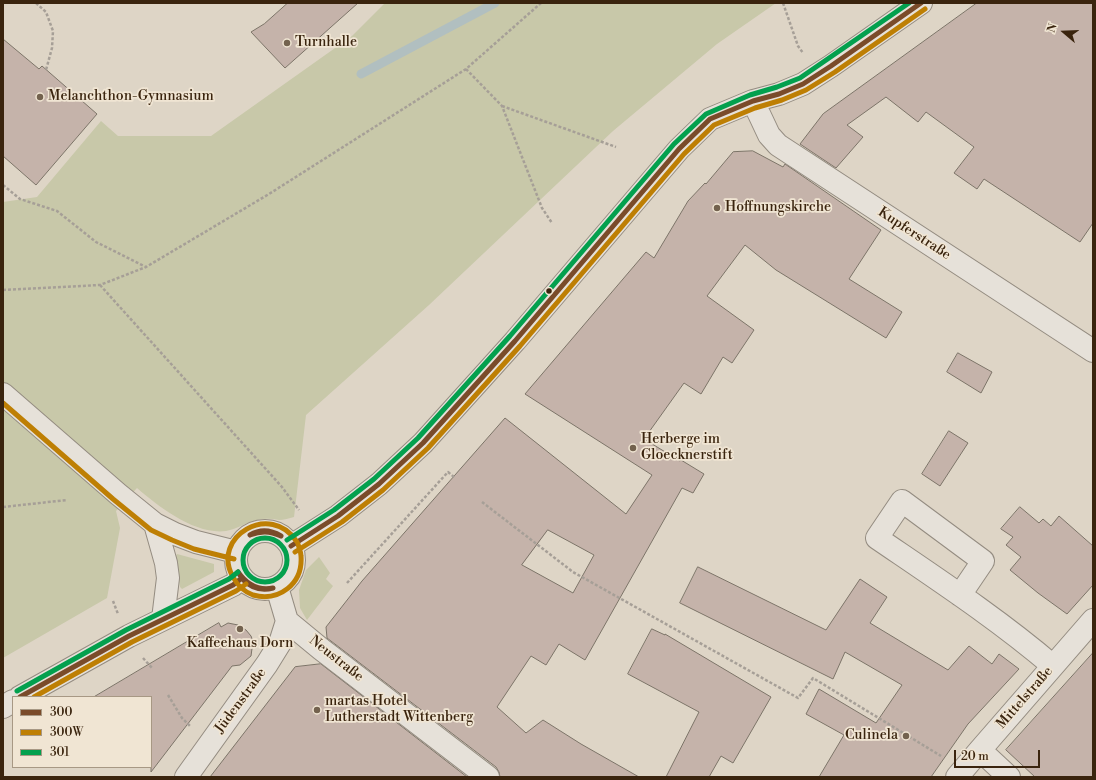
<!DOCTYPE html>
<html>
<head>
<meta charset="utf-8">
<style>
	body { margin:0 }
	#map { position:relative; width:1096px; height:780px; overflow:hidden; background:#ded5c6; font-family:"Libre Bodoni",serif }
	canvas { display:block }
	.frame { position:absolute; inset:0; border:4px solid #3a240e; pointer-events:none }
	.legend { position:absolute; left:12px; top:696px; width:140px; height:72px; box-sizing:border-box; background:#f0e5d3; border:1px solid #a79884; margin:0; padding:5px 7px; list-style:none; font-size:12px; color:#3a240e }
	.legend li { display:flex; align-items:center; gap:8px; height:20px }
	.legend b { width:20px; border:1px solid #a79884 }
	.north { position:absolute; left:1044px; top:12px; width:40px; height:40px; -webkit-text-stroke:3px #f0e5d3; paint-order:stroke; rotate:289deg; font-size:11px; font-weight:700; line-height:16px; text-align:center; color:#3a240e }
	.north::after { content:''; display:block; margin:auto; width:14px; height:18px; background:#3a240e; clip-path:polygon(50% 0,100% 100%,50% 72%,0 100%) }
	.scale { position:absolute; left:954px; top:750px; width:86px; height:18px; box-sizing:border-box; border:2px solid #3a240e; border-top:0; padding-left:5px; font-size:12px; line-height:14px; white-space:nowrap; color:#3a240e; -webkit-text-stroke:3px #f0e5d3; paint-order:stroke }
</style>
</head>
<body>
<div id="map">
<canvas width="1096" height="780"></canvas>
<div class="frame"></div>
<ul class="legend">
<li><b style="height:5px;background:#7a4b2a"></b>300</li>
<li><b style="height:5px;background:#be7f04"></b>300W</li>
<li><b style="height:5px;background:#03a04e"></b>301</li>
</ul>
<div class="north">N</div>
<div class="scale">20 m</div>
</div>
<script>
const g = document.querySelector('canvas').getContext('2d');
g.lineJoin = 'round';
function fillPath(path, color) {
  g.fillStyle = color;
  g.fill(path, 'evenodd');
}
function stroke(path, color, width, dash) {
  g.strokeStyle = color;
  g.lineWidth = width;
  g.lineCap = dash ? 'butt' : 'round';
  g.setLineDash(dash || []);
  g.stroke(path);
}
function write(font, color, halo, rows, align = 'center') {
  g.font = font + ' "Libre Bodoni",serif';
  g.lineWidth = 3.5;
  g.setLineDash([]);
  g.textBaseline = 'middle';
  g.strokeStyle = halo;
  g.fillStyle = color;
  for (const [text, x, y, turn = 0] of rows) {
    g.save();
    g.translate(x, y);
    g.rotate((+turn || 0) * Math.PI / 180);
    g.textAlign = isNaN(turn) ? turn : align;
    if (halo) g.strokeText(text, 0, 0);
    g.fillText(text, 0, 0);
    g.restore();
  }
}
const green = new Path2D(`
	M385,3H776L717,44L613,131L429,305L306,415L294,517C289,518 284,520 279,520C272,519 265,518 258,520C247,522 237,529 226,531C195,535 159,507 137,488L116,511L120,528L107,598L3,658V202L37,197L101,121L118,136H211L352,36Z
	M177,554L214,564V572L182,589L180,587L176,556Z
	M319,557L330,573L326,579L333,586L307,620L300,608L299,590L306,570Z`);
const stream = new Path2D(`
	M361,74L495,3`);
const building = new Path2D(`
	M288,3H358L285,68L251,32L264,24Z
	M977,3H1093V223L1080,242L984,179L977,189L954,173L974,147L926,112L918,122L886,97L847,125L863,137L836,168L800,144L823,114Z
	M3,39L39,69L42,66L97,114L36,185L3,156Z
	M753,151L783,167L785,164L881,230L849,279L902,312L886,338L776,270L745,245L707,296L754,330L732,363L723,357L701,394L684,383L644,439L680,461L681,460L704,474L693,493L682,488L585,660L559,644L546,665L531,656L497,707L526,733L543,720L581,744L639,777H500L499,772L496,767L327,638L326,627L362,581L505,418L626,514L652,475L525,394L646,252L654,258L688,201L705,183L706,184L733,152ZM548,530L594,555L573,593L522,565Z
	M958,353L992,372L981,393L947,372Z
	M949,431L968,443L940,486L922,474Z
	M1020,507L1039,523L1043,519L1051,526L1059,516L1093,546V585L1067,614L1038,593L1010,570L1021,557L1006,545L1013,537L1001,529Z
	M698,567L826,630L860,579L887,597L870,623L948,670L969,646L992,664L999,654L1019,669L968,724L931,777H819L844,735L806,714L819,689L876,723L902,685L845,652L833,679L680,603Z
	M219,623L221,627L228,623L238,625L246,630L251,636L253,641L251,656L240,665L232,666L229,670L151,772V697H94Z
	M652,629L665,635V634L771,697L733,763L721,756L709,777H666L699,712L628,674Z
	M1093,653V777H1035L1006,750Z
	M321,664L467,777H210L295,667Z`);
const path = new Path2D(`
	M36,3L46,12L53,31L52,48L46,70
	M783,3L798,46L803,53
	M466,69L502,106L542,208L552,223
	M502,106L616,147
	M3,185L20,199L57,211L96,242L146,267
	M100,285L282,487L299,510
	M3,290L100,285L146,267L269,194L466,69L541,3
	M482,502L573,572L798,698L813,678L941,756
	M3,507L67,500
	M347,583L448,472L454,477
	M113,601L118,614
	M143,658L152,668
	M168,695L182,718L191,727`);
const minor = new Path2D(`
	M753,101L769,135L778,145L1093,351
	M3,394L118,494L155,524L175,534L196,542L236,552
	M155,524L166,563L168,578L163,619
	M236 560a29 29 0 1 1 58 0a29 29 0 1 1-58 0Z
	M291,546L338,516L379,484L423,443L515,341L679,149L710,119L753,101L779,94L803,84L831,66L921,3
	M277,587L287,621L321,649L488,777
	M960,595L983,561L902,501L877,538C937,579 998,619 1053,666
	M20,697L129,636L233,585L242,578
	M3,707L13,701
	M980,750L1009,777
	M186,777L267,664L280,643L287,621
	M957,777L980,750L1093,620`);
const bus1 = new Path2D(`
	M250,535C260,529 271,530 281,536
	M250,535C261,531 269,531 281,536
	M291,546L338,516L379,484L423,443L515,341L679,149L710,119L753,101L779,94L803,84L831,66L921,3
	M238,572C247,585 258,591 273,588
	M238,572C245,586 259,592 273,588
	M20,697L129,636L233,585L242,578`);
const bus2 = new Path2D(`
	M3,403L113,499L151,530L172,540L194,549L234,559
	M297,542C271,501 210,537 233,577C237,585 245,592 253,595C279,602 303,584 301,556C301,552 299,548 298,544
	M295,552L342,522L383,490L428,448L520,346L684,154L714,125L755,108L782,100L806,90L835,72L925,9
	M34,697L132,642L236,591L246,584`);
const bus3 = new Path2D(`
	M243 560a22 22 0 1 1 44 0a22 22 0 1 1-44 0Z
	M287,540L334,510L374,479L418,438L510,336L674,144L706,114L750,95L777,87L800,78L909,3
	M17,691L126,630L229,579L238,572`);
const markers = [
	[287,43,4,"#73624e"],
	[40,97,4,"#73624e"],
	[717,208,4,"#73624e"],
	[549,291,3.5,"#3a240e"],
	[633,448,4,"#73624e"],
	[240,629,4,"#73624e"],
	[317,710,4,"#73624e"],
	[906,736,4,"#73624e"]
];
const poiNames = [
	["Turnhalle",295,43],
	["Melanchthon-Gymnasium",48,97],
	["Hoffnungskirche",725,208],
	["Herberge im",641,440],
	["Gloecknerstift",641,456],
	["Kaffeehaus Dorn",240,644,"center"],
	["martas Hotel",325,702],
	["Lutherstadt Wittenberg",325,718],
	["Culinela",898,736,"right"]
];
const streetNames = [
	["Kupferstraße",914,234,33],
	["Neustraße",336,659,38],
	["Mittelstraße",1025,698,-49],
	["Jüdenstraße",241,701,-54]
];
fillPath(green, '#c8c8a9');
stroke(stream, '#b1bfc0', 9);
fillPath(building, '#c5b3aa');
stroke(building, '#7c7468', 1);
stroke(minor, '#948c81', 24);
stroke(path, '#a69f97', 2.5, [3, 2]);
stroke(minor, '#e6e1d9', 22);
stroke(bus1, '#7a4b2a', 5);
stroke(bus2, '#be7f04', 5);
stroke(bus3, '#03a04e', 5);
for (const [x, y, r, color] of markers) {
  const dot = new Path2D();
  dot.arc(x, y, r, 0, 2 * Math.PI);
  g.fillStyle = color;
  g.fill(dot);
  stroke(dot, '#f0e5d3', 1.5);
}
write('14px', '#3a240e', '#f0e5d3', poiNames, 'left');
write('14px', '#3a240e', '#f0e5d3', streetNames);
</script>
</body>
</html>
